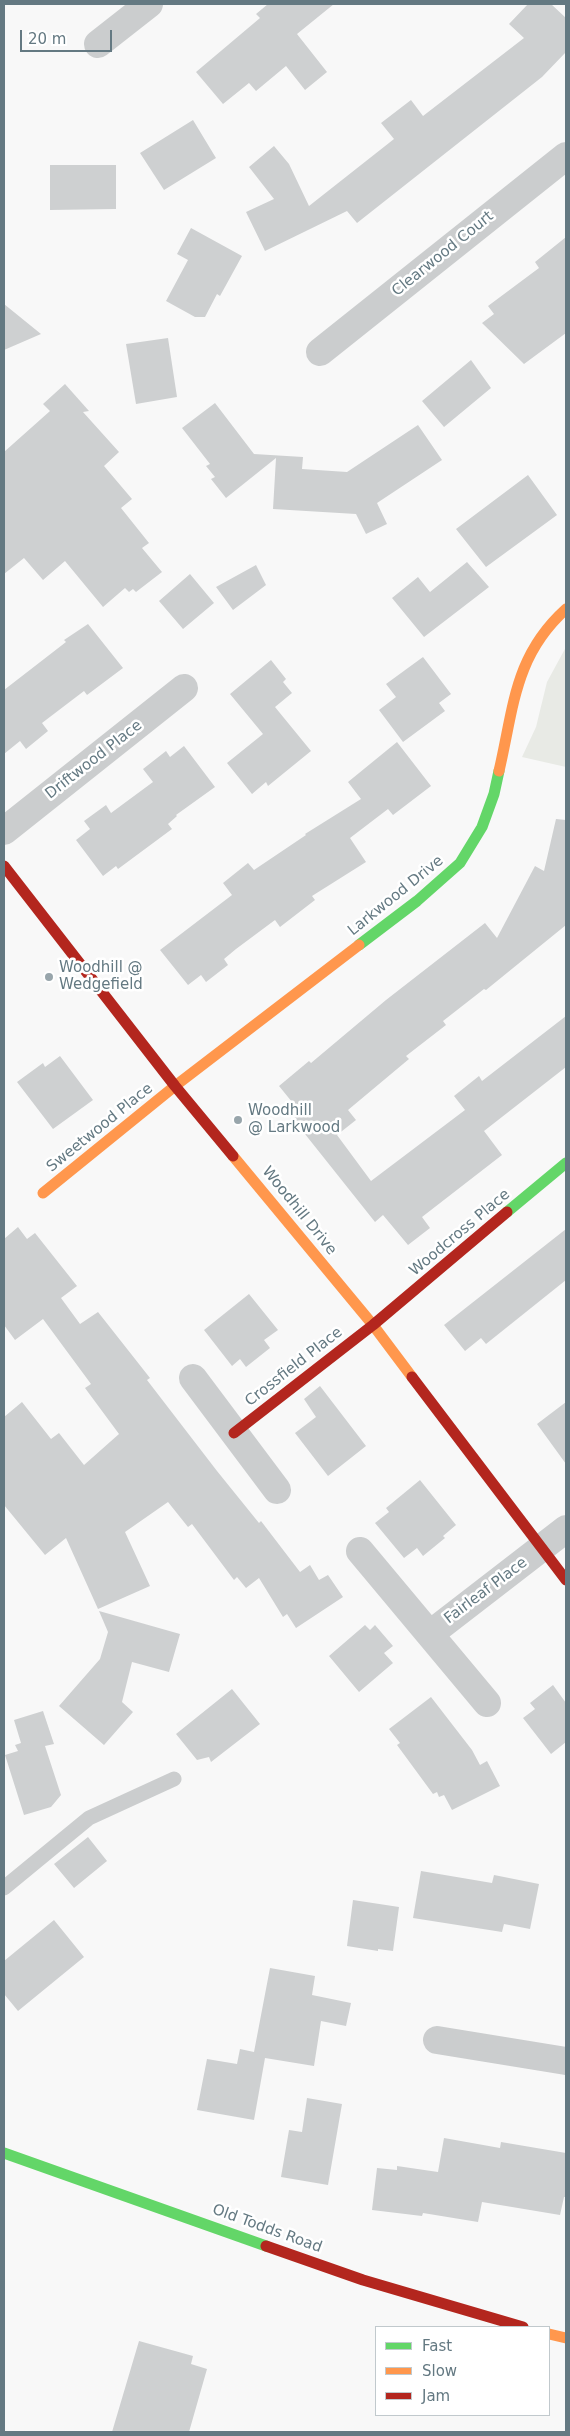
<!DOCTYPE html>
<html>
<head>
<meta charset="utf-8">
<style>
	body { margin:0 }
	#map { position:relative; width:570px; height:2436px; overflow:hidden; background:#f8f8f8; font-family:"DejaVu Sans",sans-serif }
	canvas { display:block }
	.frame { position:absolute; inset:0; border:5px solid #647982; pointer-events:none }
	.legend { position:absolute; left:375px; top:2326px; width:175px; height:90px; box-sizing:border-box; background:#fff; border:1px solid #c1c9cd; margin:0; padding:6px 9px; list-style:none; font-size:15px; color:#647982 }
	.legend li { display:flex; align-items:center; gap:10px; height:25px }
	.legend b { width:25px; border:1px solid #c1c9cd }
	.scale { position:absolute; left:20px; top:30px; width:92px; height:22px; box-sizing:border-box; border:2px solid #647982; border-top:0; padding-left:6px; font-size:15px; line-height:18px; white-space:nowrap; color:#647982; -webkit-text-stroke:4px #fff; paint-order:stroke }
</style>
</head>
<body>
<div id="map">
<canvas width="570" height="2436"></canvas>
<div class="frame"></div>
<ul class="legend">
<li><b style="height:6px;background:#63d668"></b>Fast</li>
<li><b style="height:6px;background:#ff974d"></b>Slow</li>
<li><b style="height:6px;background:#b3261e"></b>Jam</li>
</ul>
<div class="scale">20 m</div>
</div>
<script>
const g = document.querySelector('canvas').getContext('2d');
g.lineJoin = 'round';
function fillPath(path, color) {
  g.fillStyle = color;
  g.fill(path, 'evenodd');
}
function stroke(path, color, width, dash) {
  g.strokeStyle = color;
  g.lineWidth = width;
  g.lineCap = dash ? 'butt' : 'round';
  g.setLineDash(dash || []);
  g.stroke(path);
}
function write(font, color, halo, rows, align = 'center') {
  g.font = font + ' "DejaVu Sans",sans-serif';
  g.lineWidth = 5;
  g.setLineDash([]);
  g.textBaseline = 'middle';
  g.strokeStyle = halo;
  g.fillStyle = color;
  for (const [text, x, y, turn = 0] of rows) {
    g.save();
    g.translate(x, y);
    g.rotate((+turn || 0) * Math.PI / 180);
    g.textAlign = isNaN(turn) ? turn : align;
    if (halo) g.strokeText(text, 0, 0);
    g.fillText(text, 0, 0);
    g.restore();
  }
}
const green = new Path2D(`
	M566,647V767L522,757L536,727L547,682Z`);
const building = new Path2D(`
	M268,4H334L297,34L327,72L305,90L286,66L256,91L249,83L223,104L196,72L260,18L256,14Z
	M528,4H551L566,18V52L542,77L357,223L347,211L265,251L246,212L274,199L249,167L274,146L289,164L309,206L394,139L381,123L411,100L423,116L524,38L509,24Z
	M193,120L216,158L164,190L140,153Z
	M50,165H116V209L50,210Z
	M191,228L242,256L220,296L217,294L205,317H195L166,301L188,260L177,254Z
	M566,237V333L524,364L482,323L494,314L488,306L539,268L535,262Z
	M4,304L41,334L4,350Z
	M168,338L177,397L136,404L126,344Z
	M471,360L491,388L444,427L422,401Z
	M65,384L89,411L83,412L119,452L104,466L132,499L121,508L149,543L142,548L162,572L136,592L133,589L129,592L125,588L103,607L65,561L43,580L24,558L4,574V452L50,411L43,404Z
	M215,403L254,454L303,457L302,469L347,472L418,425L442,460L377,503L387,524L366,534L356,514L273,509L276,458L226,498L211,479L215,477L206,466L210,464L182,428Z
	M528,475L557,515L486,567L456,529Z
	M467,562L489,587L424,637L392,598L418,577L430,592Z
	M256,565L266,585L233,610L216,587Z
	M190,574L214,603L183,629L159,601Z
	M88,624L123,668L87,695L84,691L42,723L48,731L26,749L20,741L4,754V690L66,642L64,640Z
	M423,657L451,694L439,703L445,711L403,742L379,710L396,697L386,684Z
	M271,660L286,679L283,682L292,693L275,707L311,751L268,786L266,782L252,794L227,763L263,734L230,694Z
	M397,742L431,786L393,815L388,809L350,838L366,862L312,896L315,900L280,927L275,920L236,949L224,959L228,965L206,982L201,975L188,985L160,950L232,895L223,883L248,863L254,870L306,835L305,834L361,799L348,782Z
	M184,746L215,787L176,815L177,816L168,824L172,829L118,869L116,866L103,876L76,840L90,829L84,821L106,805L111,813L153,782L143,769L166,751L170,757Z
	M556,819L566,820V925L486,990L484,989L443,1021L446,1025L406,1056L409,1059L348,1110L356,1120L337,1135L371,1181L465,1110L454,1096L479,1076L482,1081L566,1016V1067L484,1131L502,1155L422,1217L430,1228L408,1245L383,1215L375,1222L293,1119L301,1113L279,1086L309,1061L311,1063L386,1000L485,923L497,938L535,866L544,871Z
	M60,1056L93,1100L53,1129L17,1082L43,1063L45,1067Z
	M18,1227L27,1239L35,1233L77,1286L61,1298L80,1324L98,1312L150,1378L147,1380L217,1471L259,1523L261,1521L300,1572L310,1565L319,1580L328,1575L343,1597L296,1628L287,1614L283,1617L259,1578L246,1588L237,1577L234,1580L192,1524L188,1527L168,1502L125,1532L150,1586L98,1609L66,1538L45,1555L4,1505V1417L22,1402L51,1439L59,1433L84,1465L119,1434L85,1388L91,1384L43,1319L15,1340L4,1325V1239Z
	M566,1229V1280L486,1344L481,1338L465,1351L444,1325Z
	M249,1294L278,1330L264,1340L270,1348L246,1367L240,1359L232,1366L204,1330Z
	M320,1386L366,1446L328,1476L295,1433L316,1417L304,1399Z
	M566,1402V1464L537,1424Z
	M420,1480L456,1525L443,1536L445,1538L423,1556L417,1548L404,1558L375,1523L389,1512L386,1508Z
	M99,1611L180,1634L169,1672L132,1662L122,1702L133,1712L104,1745L59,1706L100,1659L108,1632Z
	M365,1625L370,1630L375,1625L393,1646L384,1653L393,1663L359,1692L329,1656Z
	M553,1685L566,1703V1742L551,1754L523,1718L535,1709L530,1703Z
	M232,1689L260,1724L211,1762L209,1757L197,1760L176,1734Z
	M431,1697L472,1750L480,1765L487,1761L500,1786L452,1810L444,1795L439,1797L437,1792L433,1794L397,1745L400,1743L389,1729Z
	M43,1711L54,1744L45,1746L61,1795L51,1807L24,1815L5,1755L18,1751L15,1745L21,1743L14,1720Z
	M88,1837L107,1861L74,1888L54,1864Z
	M421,1871L492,1883L494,1875L539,1884L530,1929L504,1924L502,1932L413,1918Z
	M353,1900L399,1907L393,1951L378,1949V1951L347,1946Z
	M54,1920L84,1957L18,2011L4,1994V1961Z
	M270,1968L315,1976L312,1995L351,2003L346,2026L321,2021L314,2066L265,2058L254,2120L197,2110L207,2059L237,2064L240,2049L254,2052Z
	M307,2098L342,2104L328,2185L281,2177L289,2130L302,2132Z
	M444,2138L500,2148L501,2142L566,2153V2197H564L560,2215L482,2202L478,2222L423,2213L422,2216L372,2210L377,2168L397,2170V2166L438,2172Z
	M139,2341L193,2356L191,2364L207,2369L189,2432H112Z`);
const lane = new Path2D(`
	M4,1888L89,1818L174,1779`);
const street = new Path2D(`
	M98,44L149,4
	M320,352L566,156
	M4,831L184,688
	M193,1378L277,1490
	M360,1551L487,1703
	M430,1634L566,1529
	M437,2040L566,2061`);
const fast = new Path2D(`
	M359,945L417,901L460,863L482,827L494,794L499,771
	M507,1212L566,1163
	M4,2153L266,2246`);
const slow = new Path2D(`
	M499,771C514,707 514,656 566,609
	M233,1156L373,1325L412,1377
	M43,1193L175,1086L359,945
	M549,2334L566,2338`);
const jam = new Path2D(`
	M4,866L175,1086L233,1156
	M412,1377L566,1580
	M234,1433L373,1325L507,1212
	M266,2246L363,2280L523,2327`);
const markers = [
	[49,977,5,"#98a5ab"],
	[238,1120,5,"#98a5ab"]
];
const streetNames = [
	["Clearwood Court",443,254,-39],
	["Driftwood Place",94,760,-38],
	["Larkwood Drive",396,896,-39],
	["Sweetwood Place",100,1128,-39],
	["Woodhill Drive",299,1211,51],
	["Woodcross Place",460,1233,-40],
	["Crossfield Place",294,1367,-38],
	["Fairleaf Place",486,1591,-37],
	["Old Todds Road",267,2229,20]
];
const poiNames = [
	["Woodhill @",59,968],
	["Wedgefield",59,985],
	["Woodhill",248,1111],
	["@ Larkwood",248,1128]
];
fillPath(green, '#e8eae5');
fillPath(building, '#ced0d1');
stroke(lane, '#cbcdce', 15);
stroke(street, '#cbcdce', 28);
stroke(fast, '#63d668', 11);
stroke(slow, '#ff974d', 11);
stroke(jam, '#b3261e', 11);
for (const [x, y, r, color] of markers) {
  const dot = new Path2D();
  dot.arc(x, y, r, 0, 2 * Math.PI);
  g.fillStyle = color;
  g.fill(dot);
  stroke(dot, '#fff', 2);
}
write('15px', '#647982', '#fff', streetNames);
write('15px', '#647982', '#fff', poiNames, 'left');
</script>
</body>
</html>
